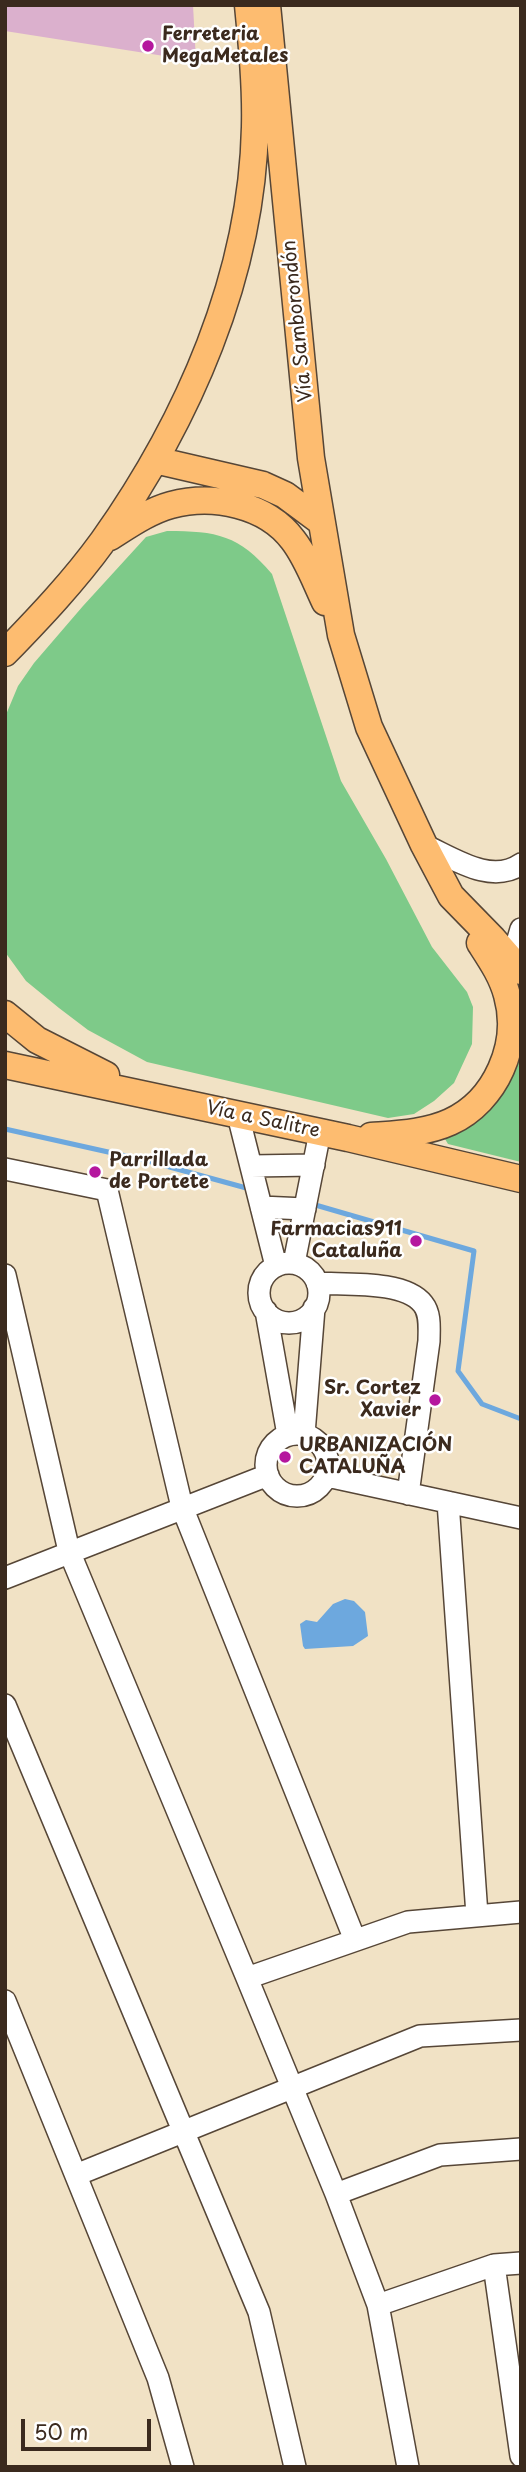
<!DOCTYPE html>
<html>
<head>
<meta charset="utf-8">
<style>
	body { margin:0 }
	#map { position:relative; width:526px; height:2472px; overflow:hidden; background:#f1e2c5; font-family:"Playpen Sans",sans-serif }
	canvas { display:block }
	.frame { position:absolute; inset:0; border:7px solid #3b2a1e; pointer-events:none }
	.scale { position:absolute; left:21px; top:2419px; width:130px; height:32px; box-sizing:border-box; border:4px solid #3b2a1e; border-top:0; padding-left:9px; font-size:21px; line-height:24px; white-space:nowrap; color:#3b2a1e; -webkit-text-stroke:5px #fff; paint-order:stroke }
</style>
</head>
<body>
<div id="map">
<canvas width="526" height="2472"></canvas>
<div class="frame"></div>
<div class="scale">50 m</div>
</div>
<script>
const g = document.querySelector('canvas').getContext('2d');
g.lineJoin = 'round';
function fillPath(path, color) {
  g.fillStyle = color;
  g.fill(path, 'evenodd');
}
function stroke(path, color, width, dash) {
  g.strokeStyle = color;
  g.lineWidth = width;
  g.lineCap = dash ? 'butt' : 'round';
  g.setLineDash(dash || []);
  g.stroke(path);
}
function write(font, color, halo, rows, align = 'center') {
  g.font = font + ' "Playpen Sans",sans-serif';
  g.lineWidth = 5;
  g.setLineDash([]);
  g.textBaseline = 'middle';
  g.strokeStyle = halo;
  g.fillStyle = color;
  for (const [text, x, y, turn = 0] of rows) {
    g.save();
    g.translate(x, y);
    g.rotate((+turn || 0) * Math.PI / 180);
    g.textAlign = isNaN(turn) ? turn : align;
    if (halo) g.strokeText(text, 0, 0);
    g.fillText(text, 0, 0);
    g.restore();
  }
}
const green = new Path2D(`
	M167,531C217,531 239,535 272,574L341,781L386,859L432,947L467,992L473,1007L472,1044L454,1083L434,1101L414,1114L388,1118L147,1062L88,1030L59,1008L26,981L5,952V717L18,686L34,663L83,606L146,537Z
	M521,1023V1162L448,1144L445,1139L480,1117Z`);
const water = new Path2D(`
	M345,1599L354,1601L365,1612L368,1636L353,1646L305,1649L303,1646L300,1624L306,1620L317,1622L333,1604Z`);
const stream = new Path2D(`
	M5,1129L144,1160L250,1189
	M312,1204L474,1251L458,1371L482,1404L521,1419`);
const building = new Path2D(`
	M5,5H193L196,61L5,31Z`);
const minor = new Path2D(`
	M424,845C453,858 491,885 521,864
	M512,960L521,929
	M238,1115L276,1266
	M251,1166L314,1165
	M5,1169L107,1190L182,1507L355,1940
	M261,1207L305,1209
	M294,1263L320,1132
	M259 1293a30 30 0 1 1 60 0a30 30 0 1 1-60 0Z
	M5,1275L69,1551L247,1978L408,1922L521,1912
	M317,1283C345,1285 405,1280 423,1304C431,1314 429,1329 429,1341L408,1494
	M266,1311L288,1435
	M266 1465a31 31 0 1 1 62 0a31 31 0 1 1-62 0Z
	M304,1434L314,1308
	M327,1476L521,1518
	M448,1502L477,1915
	M5,1578L268,1475
	M5,1705L259,2312L295,2467
	M247,1978L336,2194L378,2305L408,2467
	M5,2001L158,2378L183,2467
	M76,2175L420,2036L521,2030
	M336,2194L440,2155L521,2149
	M521,2263L494,2265L521,2456
	M378,2305L494,2265`);
const major = new Path2D(`
	M267,5L311,458L341,635L369,727L424,845L451,896L493,939L521,971
	M155,460L263,485L285,495L320,521
	M110,537C129,525 149,511 171,505C213,494 266,504 293,540C307,558 315,581 325,602
	M5,653C40,617 74,581 103,541C188,421 252,276 255,127C256,87 252,46 248,5
	M5,1014L37,1040L106,1075
	M5,1065L348,1138L521,1179
	M371,1136C397,1134 426,1133 450,1122C496,1101 521,1044 507,995C502,976 491,960 480,943`);
const markers = [
	[148,46,7,"#b5179e"],
	[95,1172,7,"#b5179e"],
	[416,1241,7,"#b5179e"],
	[435,1400,7,"#b5179e"],
	[285,1457,7,"#b5179e"]
];
const poiNames = [
	["Ferreteria",162,35],
	["MegaMetales",162,57],
	["Parrillada",109,1161],
	["de Portete",109,1183],
	["Farmacias911",402,1230,"right"],
	["Cataluña",402,1252,"right"],
	["Sr. Cortez",421,1389,"right"],
	["Xavier",421,1411,"right"],
	["URBANIZACIÓN",299,1446],
	["CATALUÑA",299,1468]
];
const streetNames = [
	["Vía Samborondón",298,321,-96],
	["Vía a Salitre",263,1120,12]
];
fillPath(green, '#7eca89');
fillPath(water, '#6da8de');
stroke(stream, '#6da8de', 5);
fillPath(building, '#dbb0cd');
stroke(minor, '#564637', 24);
stroke(major, '#564637', 29);
stroke(minor, '#fff', 21);
stroke(major, '#fdbc70', 26);
for (const [x, y, r, color] of markers) {
  const dot = new Path2D();
  dot.arc(x, y, r, 0, 2 * Math.PI);
  g.fillStyle = color;
  g.fill(dot);
  stroke(dot, '#fff', 2.5);
}
write('bold 19px', '#3b2a1e', '#fff', poiNames, 'left');
write('19px', '#3b2a1e', '#fff', streetNames);
</script>
</body>
</html>
